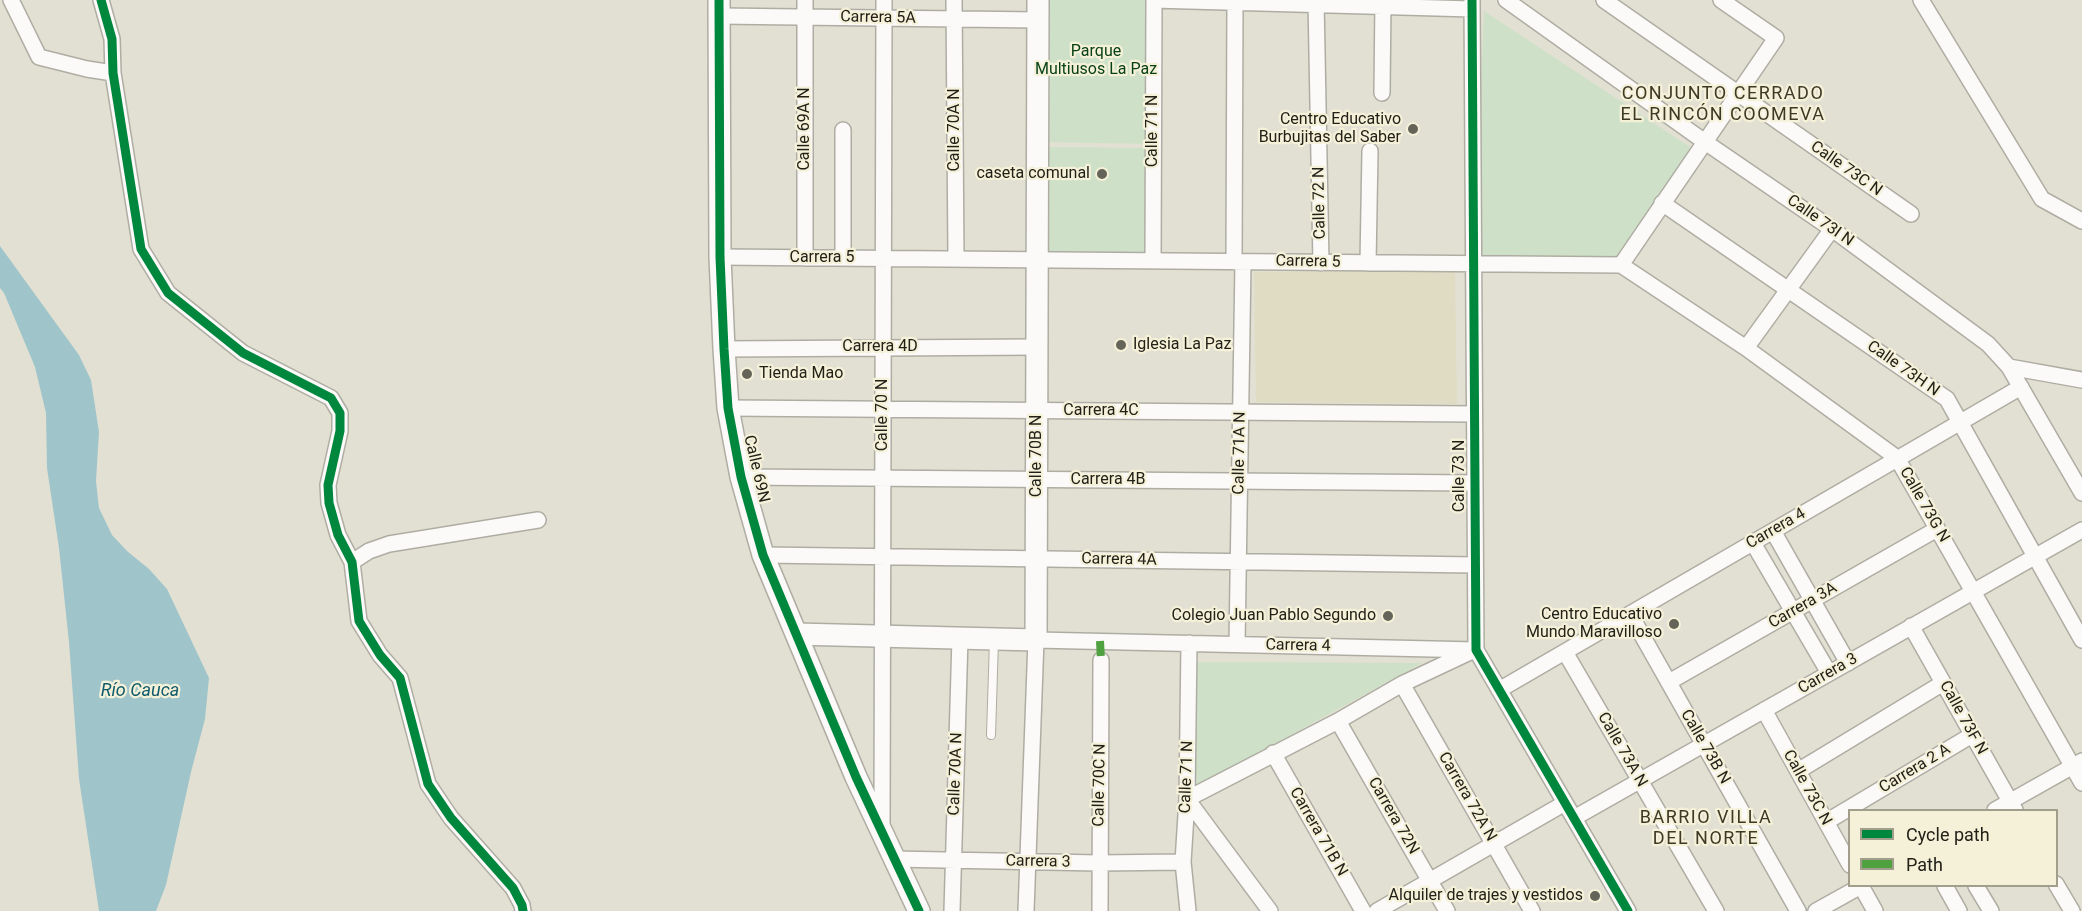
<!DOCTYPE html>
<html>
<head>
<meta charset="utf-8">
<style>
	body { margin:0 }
	#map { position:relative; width:2082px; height:911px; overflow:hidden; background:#e2e0d2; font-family:Roboto,sans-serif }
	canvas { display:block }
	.legend { position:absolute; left:1848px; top:809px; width:210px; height:78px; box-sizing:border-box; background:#f5f1d9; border:2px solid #a19e8c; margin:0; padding:8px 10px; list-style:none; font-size:18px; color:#222118 }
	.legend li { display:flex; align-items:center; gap:12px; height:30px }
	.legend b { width:30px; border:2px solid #a19e8c }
</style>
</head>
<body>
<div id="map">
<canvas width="2082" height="911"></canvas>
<ul class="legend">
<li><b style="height:8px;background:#00873e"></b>Cycle path</li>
<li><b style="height:8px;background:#50a240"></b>Path</li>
</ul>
</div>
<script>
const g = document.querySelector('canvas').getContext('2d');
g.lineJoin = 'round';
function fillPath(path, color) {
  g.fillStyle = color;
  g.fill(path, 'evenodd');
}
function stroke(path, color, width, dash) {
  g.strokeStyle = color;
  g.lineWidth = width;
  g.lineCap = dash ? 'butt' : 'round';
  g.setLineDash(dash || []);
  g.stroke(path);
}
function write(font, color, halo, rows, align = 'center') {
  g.font = font + ' Roboto,sans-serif';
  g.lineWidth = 4.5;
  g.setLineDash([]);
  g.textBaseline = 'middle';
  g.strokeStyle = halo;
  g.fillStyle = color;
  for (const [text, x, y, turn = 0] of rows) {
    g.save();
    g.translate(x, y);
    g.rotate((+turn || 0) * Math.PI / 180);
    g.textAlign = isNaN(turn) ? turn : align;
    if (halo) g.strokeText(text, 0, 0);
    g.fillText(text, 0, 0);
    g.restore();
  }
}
const built = new Path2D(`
	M1455,270L1457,404L1256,402L1254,272Z`);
const green = new Path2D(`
	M1038,0H1154L1153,144L1038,142Z
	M1484,11L1693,149L1617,266L1474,264Z
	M1047,147L1149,148L1146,257L1046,255Z
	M1195,662L1422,663L1196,787Z`);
const water = new Path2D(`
	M0,246L79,355L91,380L99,432L96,481L99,508L112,535L127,551L149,569L167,589L209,678L205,719L191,772L166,885L156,911H99L79,779L69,642L59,548L47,468L46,413L35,367L4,293L0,288Z`);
const lane = new Path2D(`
	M991,735L994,640`);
const street = new Path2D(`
	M11,0L39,57L87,69L113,73
	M101,0L112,39L113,73L141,249L168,293L243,353L331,398L340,413V431L328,485L329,503L338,535L352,562L359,621L380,655L400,678L428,784L451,818L513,888L522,905L523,911
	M954,0L956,259
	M1154,0L1472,9
	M1316,0L1321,263
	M1472,0L1476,650L1628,911
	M1506,0L1705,142L1832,229L1988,344L2009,367L2082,493
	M1604,0L1911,214
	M1921,0L2042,199L2082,221
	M719,16L1038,20
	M1382,93L1383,0
	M843,130V258
	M1662,203L1947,399L2082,640
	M720,257L1621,265
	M805,258V0
	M1153,261L1154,0
	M1234,262L1235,0
	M1368,263L1370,151
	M1621,265L1746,348L1897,458L2082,783
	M1621,265L1776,38L1721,0
	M1746,348L1832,229
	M724,349L1037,347
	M2009,367L2082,380
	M728,408L1474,414
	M741,477L1475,483
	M1773,531L1848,663
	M1753,543L1829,673
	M763,555L1475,565
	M352,562L369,551L389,544L538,520
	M1630,614L1798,911
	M1911,626L2015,810
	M1237,644L1243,262
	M1565,652L1716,911
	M1669,682L1937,529
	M1402,684L1532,911
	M1499,690L2021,387
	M1764,710L1850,865
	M1338,721L1447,911
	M1273,753L1363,911
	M1798,771L1943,683
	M1995,810L2082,761
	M1574,818L2082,530
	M1826,822L1972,735
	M882,828L884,0
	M893,859L1099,863L1183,862
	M2056,884L2072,911
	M1945,886L1959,911
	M1976,886L1991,911
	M952,911L960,638
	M1026,911L1036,640L1476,650
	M1100,911L1101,660
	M1188,911L1183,862L1187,799L1189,643
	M1270,911L1187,799L1338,721L1402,684L1470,652
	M1377,911L1565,803
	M1816,911L1861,886L1875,911`);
const secondary = new Path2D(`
	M719,0L720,257L724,349L728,408L741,477L763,555L856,777L919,911
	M796,634L1036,640L1038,0`);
const quiet = new Path2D(`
	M1100,641L1101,660`);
const cycleway = new Path2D(`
	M101,0L112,39L113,73L141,249L168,293L243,353L331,398L340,413V431L328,485L329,503L338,535L352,562L359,621L380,655L400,678L428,784L451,818L513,888L522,905L523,911
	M719,0L720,257L724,349L728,408L741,477L763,555L856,777L919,911
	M1472,0L1476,650L1628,911`);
const markers = [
	[1413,129,6,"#656459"],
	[1102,174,6,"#656459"],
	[1121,345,6,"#656459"],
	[747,374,6,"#656459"],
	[1388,616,6,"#656459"],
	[1674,624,6,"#656459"],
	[1595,896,6,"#656459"]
];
const streetNames = [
	["Carrera 5A",878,18,1],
	["Calle 69A N",805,129,-90],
	["Calle 70A N",955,130,-90],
	["Calle 71 N",1153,131,-90],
	["Calle 73C N",1846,169,35],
	["Calle 72 N",1320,203,-91],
	["Calle 73I N",1820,221,35],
	["Carrera 5",822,258],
	["Carrera 5",1308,262,1],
	["Carrera 4D",880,347],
	["Calle 73H N",1903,369,35],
	["Carrera 4C",1101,411],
	["Calle 70 N",883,415,-90],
	["Calle 71A N",1240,453,-89],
	["Calle 70B N",1037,456,-90],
	["Calle 69N",756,469,77],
	["Calle 73 N",1460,476,-90],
	["Carrera 4B",1108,480],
	["Calle 73G N",1924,505,60],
	["Carrera 4",1776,529,-30],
	["Carrera 4A",1119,560,1],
	["Carrera 3A",1803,606,-30],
	["Carrera 4",1298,646,1],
	["Carrera 3",1828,674,-30],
	["Calle 73F N",1963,718,61],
	["Calle 73B N",1705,747,60],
	["Calle 73A N",1622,750,60],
	["Carrera 2 A",1915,769,-31],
	["Calle 70A N",956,774,-88],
	["Calle 71 N",1187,777,-88],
	["Calle 70C N",1100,785,-89],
	["Calle 73C N",1807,788,61],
	["Carrera 72A N",1467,797,60],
	["Carrera 72N",1393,816,60],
	["Carrera 71B N",1318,832,60],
	["Carrera 3",1038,862,1]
];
const parkNames = [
	["Parque",1096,52],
	["Multiusos La Paz",1096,70]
];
const poiNames = [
	["Centro Educativo",1401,120],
	["Burbujitas del Saber",1401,138],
	["caseta comunal",1090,174],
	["Iglesia La Paz",1133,345,"left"],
	["Tienda Mao",759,374,"left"],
	["Centro Educativo",1662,615],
	["Mundo Maravilloso",1662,633],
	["Colegio Juan Pablo Segundo",1376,616],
	["Alquiler de trajes y vestidos",1583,896]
];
const neighbourhoodNames = [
	["CONJUNTO CERRADO",1723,94],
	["EL RINCÓN COOMEVA",1723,115],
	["BARRIO VILLA",1706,818],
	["DEL NORTE",1706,839]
];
const waterNames = [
	["Río Cauca",140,691]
];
fillPath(built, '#e0dcc4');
fillPath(green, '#cee1c8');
fillPath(water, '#9fc5cb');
stroke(lane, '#afada3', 10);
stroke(street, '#afada3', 18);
stroke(secondary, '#afada3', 24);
stroke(lane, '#fbfaf8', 8);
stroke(street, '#fbfaf8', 15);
stroke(secondary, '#fbfaf8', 21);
stroke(quiet, '#50a240', 8, [15, 8]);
stroke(cycleway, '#00873e', 9);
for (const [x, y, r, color] of markers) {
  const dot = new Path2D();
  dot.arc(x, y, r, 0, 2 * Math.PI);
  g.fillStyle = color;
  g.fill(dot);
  stroke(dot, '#f5f1d9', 2);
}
write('16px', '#222118', '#f5f1d9', streetNames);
write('16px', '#084115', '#f5f1d9', parkNames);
write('16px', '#222118', '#f5f1d9', poiNames, 'right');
g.letterSpacing = '1.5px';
write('18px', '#3c3925', '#f5f1d9', neighbourhoodNames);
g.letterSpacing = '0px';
write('italic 18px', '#0f5a6b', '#f5f1d9', waterNames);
</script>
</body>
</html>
